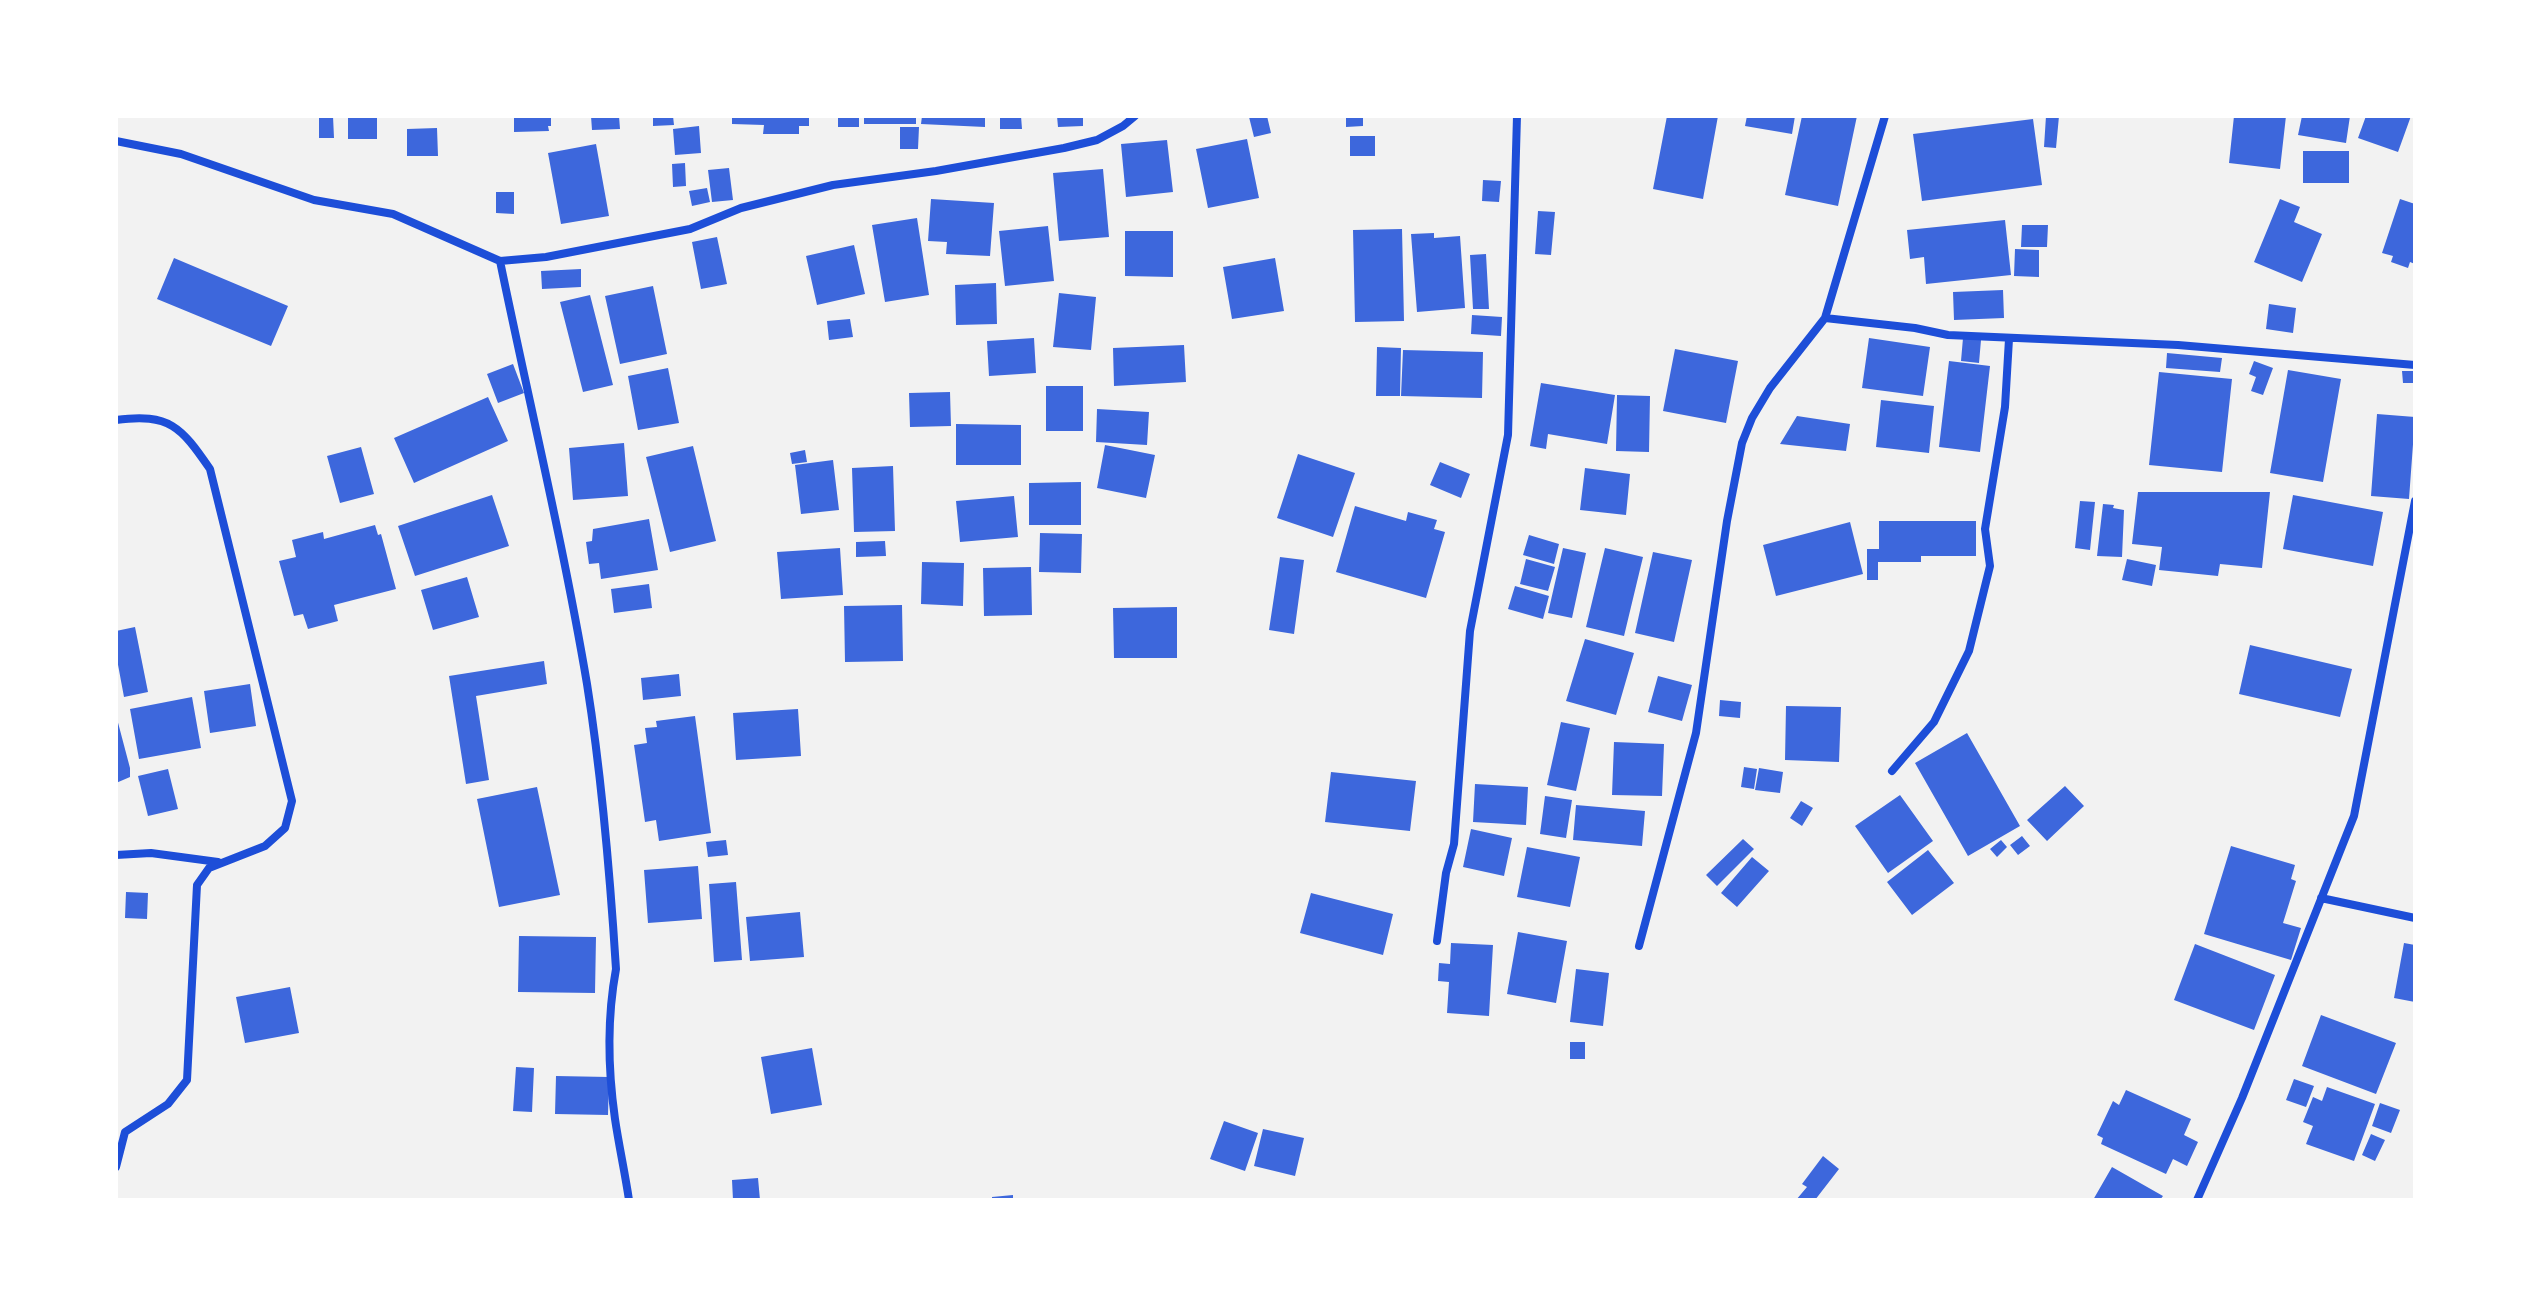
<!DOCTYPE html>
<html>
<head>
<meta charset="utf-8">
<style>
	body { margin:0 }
	#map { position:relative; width:2531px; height:1316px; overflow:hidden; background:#f2f2f2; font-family:Montserrat,sans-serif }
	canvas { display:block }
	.frame { position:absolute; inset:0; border:118px solid #fff; pointer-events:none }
</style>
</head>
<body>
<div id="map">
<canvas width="2531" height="1316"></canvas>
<div class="frame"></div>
</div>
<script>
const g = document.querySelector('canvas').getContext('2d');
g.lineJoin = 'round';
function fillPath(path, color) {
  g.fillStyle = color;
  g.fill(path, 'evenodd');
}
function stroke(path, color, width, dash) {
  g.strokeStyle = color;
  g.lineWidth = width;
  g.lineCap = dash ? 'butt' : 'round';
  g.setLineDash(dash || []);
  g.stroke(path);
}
const building = new Path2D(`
	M319,116H333L334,138H319Z
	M514,116H551V126H548L549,131L514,132Z
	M591,116H619L620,129L592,130Z
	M653,116H673L674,125L653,126Z
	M732,116H809V126H799V134H763L764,125L732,124Z
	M838,116H859V127H838Z
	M864,116H916V124H864Z
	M922,116H985V127L921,124Z
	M1000,116H1021L1022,129H1000Z
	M1057,116H1083V126L1058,127Z
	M1267,116L1271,133L1254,137L1249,117Z
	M1346,116H1363V126L1346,127Z
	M1667,116H1718L1703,199L1653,189Z
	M1747,116H1795L1792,134L1745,126Z
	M1802,116H1857L1838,206L1785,195Z
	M2046,116H2059L2056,148L2044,147Z
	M2234,116H2286L2280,169L2229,163Z
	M2302,116H2350L2346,143L2298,135Z
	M2366,116H2411L2398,152L2358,138Z
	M348,117H377V139H348Z
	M2033,119L2042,185L1922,201L1913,134Z
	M699,126L701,153L675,155L673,129Z
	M900,127H919L918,149H900Z
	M437,128L438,156H407V129Z
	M1350,136H1375V156H1350Z
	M1247,139L1259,198L1208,208L1196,149Z
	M1167,140L1173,192L1126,197L1121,144Z
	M596,144L609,216L561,224L548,153Z
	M2303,151H2349V183H2303Z
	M685,163L686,186L673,187L672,164Z
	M729,168L733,200L712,202L708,170Z
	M1103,169L1109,237L1059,241L1053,173Z
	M1483,180L1501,181L1499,202L1482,201Z
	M707,188L710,202L692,206L689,191Z
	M496,192H514V214L496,213Z
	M931,199L994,203L990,256L946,254L947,242L928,241Z
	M2280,199L2300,207L2294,222L2322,234L2302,282L2254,262Z
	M2400,199L2415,204V264L2410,262L2408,268L2391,262L2393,256L2382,253Z
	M1538,211L1555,212L1551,255L1535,254Z
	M917,218L929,295L885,302L872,225Z
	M2005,220L2011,275L1926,284L1924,257L1910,259L1907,230Z
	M2022,225H2048L2047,247H2021Z
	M1048,226L1054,281L1005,286L999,231Z
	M1402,229L1404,321L1355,322L1353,230Z
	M1125,231H1173V277L1125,276Z
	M1434,233V238L1460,236L1465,308L1417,312L1411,234Z
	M717,237L727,284L701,289L692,242Z
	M854,245L865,294L817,305L806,256Z
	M2015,249L2039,250V277L2014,276Z
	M1486,254L1489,309H1473L1470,255Z
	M174,258L288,306L271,346L157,299Z
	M1275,258L1284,311L1232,319L1223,267Z
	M581,269V287L542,289L541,271Z
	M996,283L997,324L956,325L955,285Z
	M653,286L667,354L620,364L605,296Z
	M2003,290L2004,318L1954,320L1953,292Z
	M1059,293L1096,297L1091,350L1053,347Z
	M590,295L613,385L583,392L560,302Z
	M2269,304L2296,308L2293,333L2266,329Z
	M1472,315L1502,317L1501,336L1471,334Z
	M850,319L853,337L829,340L827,321Z
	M1034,338L1036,373L989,376L987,341Z
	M1869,338L1930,347L1923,396L1862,388Z
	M1963,338L1981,340L1979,363L1961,361Z
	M1184,345L1186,382L1114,386L1113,348Z
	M1377,347L1401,348L1400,396H1376Z
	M1675,349L1738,361L1726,423L1663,411Z
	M1403,350L1483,352L1482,398L1401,396Z
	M2167,353L2222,358L2220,372L2166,368Z
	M1949,361L1990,366L1980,452L1939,447Z
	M2254,361L2273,368L2263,395L2251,391L2256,377L2249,374Z
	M513,364L524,393L498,403L487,374Z
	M668,368L679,423L638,430L628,376Z
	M2288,370L2341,379L2323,482L2270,473Z
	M2402,371H2414V383H2403Z
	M2159,372L2232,379L2222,472L2149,465Z
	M1541,383L1615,395L1607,444L1548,434L1546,449L1530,446Z
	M1046,386H1083V431H1046Z
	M950,392L951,426L910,427L909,393Z
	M1617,395L1650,396L1649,452L1616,451Z
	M488,397L508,441L414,483L394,438Z
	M1881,400L1934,406L1929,453L1876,447Z
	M1097,409L1149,412L1147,445L1096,442Z
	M2377,414L2415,417L2409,499L2371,496Z
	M1797,416L1850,424L1846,451L1780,444Z
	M956,424L1021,425V465H956Z
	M624,443L628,496L573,500L569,448Z
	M1105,445L1155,455L1146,498L1097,488Z
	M693,446L716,541L670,552L646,457Z
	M361,447L374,494L340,503L327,456Z
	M805,450L807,462L792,464L790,453Z
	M1298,454L1355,473L1333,537L1277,518Z
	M833,460L839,510L801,514L795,465Z
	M1440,462L1470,474L1461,498L1430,485Z
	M893,466L895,531L854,532L852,468Z
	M1585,468L1630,474L1626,515L1580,510Z
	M1081,482V525H1029V483Z
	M2138,492H2270L2262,568L2220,564L2218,576L2159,570L2162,547L2132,544Z
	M492,495L509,546L415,576L398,526Z
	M2293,495L2383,512L2373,566L2283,549Z
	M1014,496L1018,537L960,542L956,501Z
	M2080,501L2095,502L2090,550L2075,548Z
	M2103,504L2114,505L2113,508L2124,510L2122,557L2097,556Z
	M1355,506L1406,521L1408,512L1437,520L1434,529L1445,532L1426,598L1336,572Z
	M649,519L658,570L601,579L599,563L589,564L586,542L592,541L593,529Z
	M1879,521H1976V556H1921V562H1878V580H1867V549H1879Z
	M1850,522L1863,574L1776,596L1763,545Z
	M375,525L378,535L381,534L396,589L334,605L338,621L308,629L303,614L294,616L279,561L296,557L292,540L323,532L324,539Z
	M1040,533L1082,534L1081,573L1039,572Z
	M1529,535L1559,544L1554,564L1523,555Z
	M885,541L886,556L856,557V542Z
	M840,548L843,595L781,599L777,552Z
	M1563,548L1586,553L1572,618L1548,613Z
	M1605,548L1643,557L1624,636L1586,627Z
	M1653,552L1692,560L1674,642L1635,633Z
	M1280,557L1304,560L1294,634L1269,630Z
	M1526,559L1555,567L1548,591L1520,584Z
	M2127,559L2156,565L2152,586L2122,580Z
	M922,562L964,563L963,606L921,604Z
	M1031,567L1032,615L984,616L983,568Z
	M467,577L479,617L433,630L421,590Z
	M649,584L652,608L614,613L611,589Z
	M1515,586L1549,596L1543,619L1508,609Z
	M902,605L903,661L845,662L844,606Z
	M1177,607V658H1114L1113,608Z
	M135,627L148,692L124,697L116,654V631Z
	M1585,639L1634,653L1616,715L1566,701Z
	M2250,645L2352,669L2340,717L2239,694Z
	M544,661L547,684L476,696L489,780L466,784L449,676Z
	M679,674L681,696L643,700L641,678Z
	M1658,676L1692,685L1682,721L1648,712Z
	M250,684L256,726L210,733L204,691Z
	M192,697L201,748L139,759L130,709Z
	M1720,700L1741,702L1740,718L1719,716Z
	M1786,706L1841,707L1839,762L1785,760Z
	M798,709L801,756L736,760L733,713Z
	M116,715L130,768V777L116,783Z
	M695,716L711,833L659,841L656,820L645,822L634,745L647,743L645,728L657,727L656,721Z
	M1561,722L1590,728L1576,791L1547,785Z
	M1967,733L2020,826L1968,856L1915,763Z
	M1614,742L1664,744L1662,796L1612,795Z
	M1744,767L1757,769L1754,789L1741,787Z
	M1759,768L1783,772L1780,793L1755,790Z
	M168,769L178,809L148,816L138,776Z
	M1331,772L1416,781L1410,831L1325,822Z
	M1475,784L1528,787L1526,825L1473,822Z
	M2065,786L2084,806L2047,841L2027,820Z
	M537,787L560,895L499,907L477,799Z
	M1900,795L1933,841L1888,873L1855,826Z
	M1545,796L1572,800L1566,838L1540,834Z
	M1801,801L1813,808L1802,826L1790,818Z
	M1576,805L1645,811L1642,846L1573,840Z
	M1471,829L1512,838L1504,876L1463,867Z
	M2022,836L2030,846L2018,855L2010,845Z
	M1743,839L1754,849L1717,886L1706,875Z
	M726,840L728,855L708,857L706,842Z
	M2001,840L2007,847L1997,857L1990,849Z
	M2231,846L2295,865L2291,879L2296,881L2283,923L2301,928L2291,960L2204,934Z
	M1527,847L1580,857L1570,907L1517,897Z
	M1928,850L1954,883L1912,915L1887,882Z
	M1752,857L1769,871L1737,907L1721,893Z
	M698,866L702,919L648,923L644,870Z
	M736,882L742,960L714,962L709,884Z
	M126,892L148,893L147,919L125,918Z
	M1311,893L1393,914L1383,955L1300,933Z
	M800,912L804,957L750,961L746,917Z
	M1518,932L1567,941L1556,1003L1507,994Z
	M519,936L596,937L595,993L518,992Z
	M1451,943L1493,945L1489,1016L1447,1013L1449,982L1438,981L1439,963L1450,964Z
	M2404,943L2415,945V1002L2394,998Z
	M2195,944L2275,975L2254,1030L2174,1000Z
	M1576,969L1609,973L1603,1026L1570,1022Z
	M290,987L299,1033L245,1043L236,997Z
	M2321,1015L2396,1043L2376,1094L2302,1066Z
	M1570,1042H1585V1059H1570Z
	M812,1048L822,1105L771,1114L761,1057Z
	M516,1067L534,1068L532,1112L513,1111Z
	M556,1076L609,1077L608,1115L555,1114Z
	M2294,1079L2314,1086L2306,1107L2286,1100Z
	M2327,1087L2375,1104L2354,1161L2306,1144L2313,1126L2303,1122L2313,1097L2322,1101Z
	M2126,1090L2191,1119L2184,1135L2198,1142L2187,1166L2173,1159L2166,1174L2101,1144L2103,1138L2097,1135L2113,1101L2119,1105Z
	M2380,1103L2400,1110L2391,1133L2372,1126Z
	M1224,1121L1258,1133L1245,1171L1210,1159Z
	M1263,1129L1304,1138L1295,1176L1254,1166Z
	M2371,1134L2385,1140L2375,1161L2362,1155Z
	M1823,1156L1839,1169L1815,1200H1796L1807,1187L1802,1184Z
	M2112,1167L2163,1196L2160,1200H2093Z
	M758,1178L760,1200H733L732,1180Z
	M1013,1195V1200H992V1197Z`);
const minor = new Path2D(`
	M116,141L181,154L314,200L393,214L500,261L546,257L690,229L741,208L833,185L936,171L1064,148L1097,140L1123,126L1135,116
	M500,261C529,402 563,542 587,684C602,778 610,874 616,969C607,1018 608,1070 615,1119C619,1146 625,1173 629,1200
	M1825,318L1915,328L1948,335L2178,345L2415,365
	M116,420C170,413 181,427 210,469L292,801L285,828L265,846L209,868L197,885L187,1080L168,1104L125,1132L116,1167
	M1892,771L1934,722L1969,651L1990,566L1985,529L2005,407L2009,339
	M116,855L151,853L218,862
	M2321,898L2415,918
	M1437,941L1446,873L1454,844L1470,631L1508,435L1517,116
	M1639,946L1696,733L1727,521L1742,443L1752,418L1770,388L1825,318L1885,116
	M2197,1200L2242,1098L2354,816L2415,501`);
fillPath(building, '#3d67dc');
stroke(minor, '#1d4ed8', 8);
</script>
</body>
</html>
